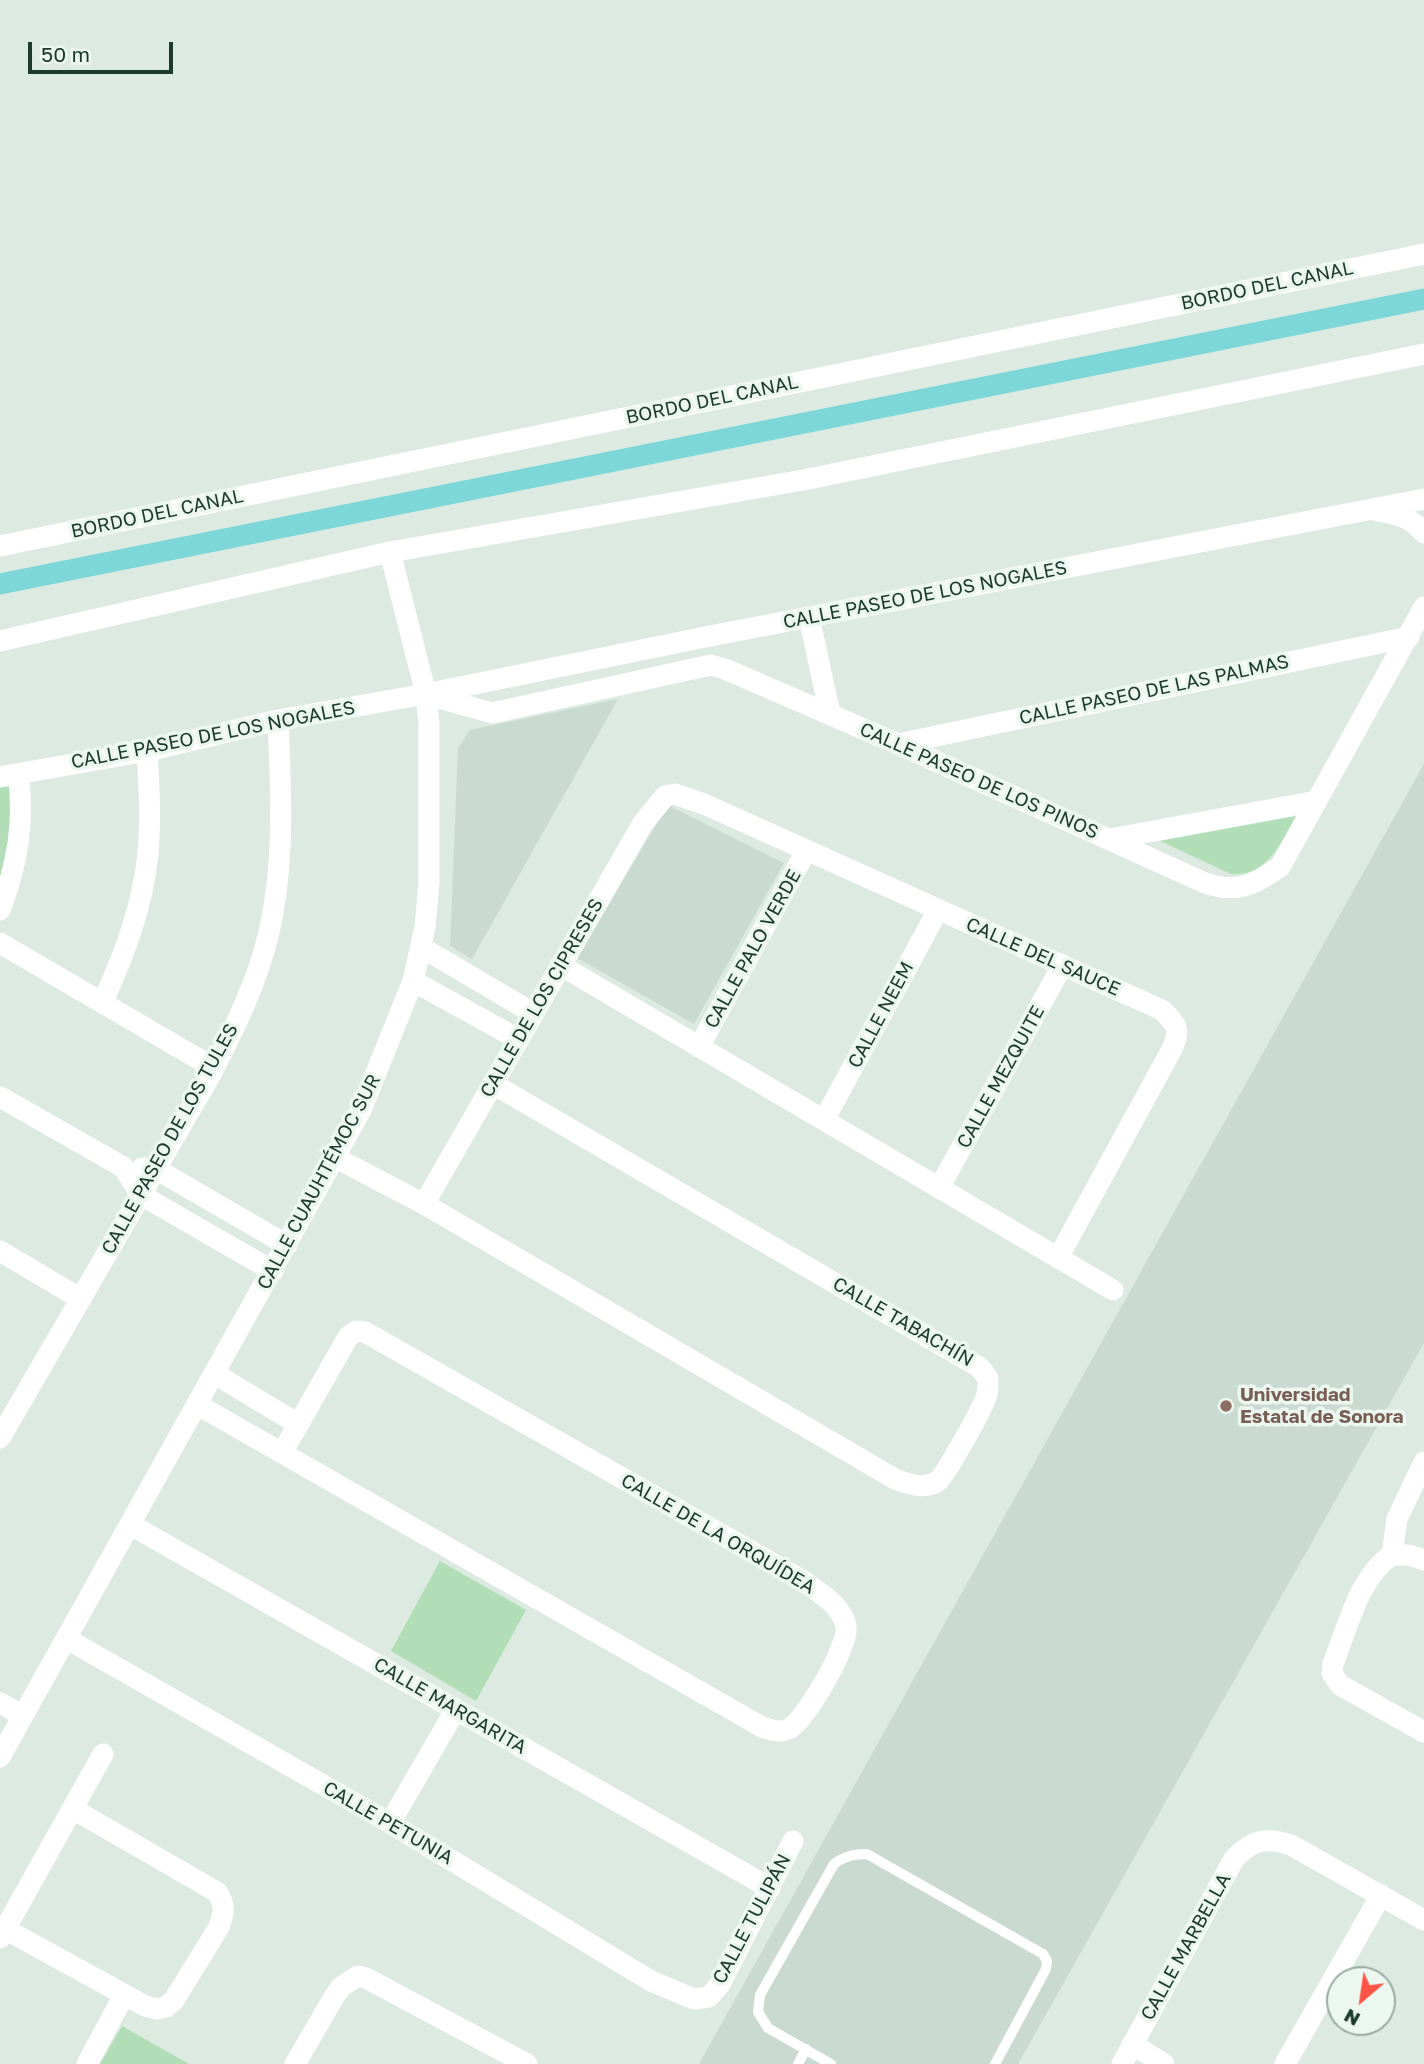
<!DOCTYPE html>
<html>
<head>
<meta charset="utf-8">
<style>
	body { margin:0 }
	#map { position:relative; width:1424px; height:2064px; overflow:hidden; background:#dceae1; font-family:"Golos Text",sans-serif }
	canvas { display:block }
	.north { position:absolute; left:1326px; top:1966px; width:70px; height:70px; box-sizing:border-box; background:#ecf7f0; border:2px solid #99aba2; border-radius:50%; rotate:209deg; font-size:19px; font-weight:700; line-height:28px; text-align:center; color:#1c3a2d }
	.north::after { content:''; display:block; margin:auto; width:24px; height:32px; background:#ff5445; clip-path:polygon(50% 0,100% 100%,50% 72%,0 100%) }
	.scale { position:absolute; left:28px; top:42px; width:145px; height:32px; box-sizing:border-box; border:4px solid #1c3a2d; border-top:0; padding-left:9px; font-size:21px; line-height:24px; white-space:nowrap; color:#1c3a2d; -webkit-text-stroke:5px #ecf7f0; paint-order:stroke }
</style>
</head>
<body>
<div id="map">
<canvas width="1424" height="2064"></canvas>
<div class="north">N</div>
<div class="scale">50 m</div>
</div>
<script>
const g = document.querySelector('canvas').getContext('2d');
g.lineJoin = 'round';
function fillPath(path, color) {
  g.fillStyle = color;
  g.fill(path, 'evenodd');
}
function stroke(path, color, width, dash) {
  g.strokeStyle = color;
  g.lineWidth = width;
  g.lineCap = dash ? 'butt' : 'round';
  g.setLineDash(dash || []);
  g.stroke(path);
}
function write(font, color, halo, rows, align = 'center') {
  g.font = font + ' "Golos Text",sans-serif';
  g.lineWidth = 7;
  g.setLineDash([]);
  g.textBaseline = 'middle';
  g.strokeStyle = halo;
  g.fillStyle = color;
  for (const [text, x, y, turn = 0] of rows) {
    g.save();
    g.translate(x, y);
    g.rotate((+turn || 0) * Math.PI / 180);
    g.textAlign = isNaN(turn) ? turn : align;
    if (halo) g.strokeText(text, 0, 0);
    g.fillText(text, 0, 0);
    g.restore();
  }
}
const built = new Path2D(`
	M618,699L472,959L450,946L458,748L470,730Z
	M1424,764V1343L1018,2064H699Z
	M668,805L784,863L694,1024L577,958Z`);
const green = new Path2D(`
	M0,771L18,798L0,896Z
	M1296,816C1281,843 1267,877 1231,874L1160,841Z
	M440,1561L526,1610L476,1701L391,1651Z
	M122,2026L189,2064H100Z`);
const canal = new Path2D(`
	M0,584L1424,299`);
const lane = new Path2D(`
	M798,2064L806,2049
	M831,2064L768,2028L758,2012L760,1995L834,1864C845,1856 854,1854 867,1854L1043,1954L1047,1961L1046,1969L995,2064`);
const street = new Path2D(`
	M1377,511C1396,514 1411,517 1424,533
	M0,546L1424,254
	M809,617L830,714
	M0,641L390,552L803,480L1424,354
	M428,695L492,713L711,665L725,669L898,744L1205,883C1238,894 1253,885 1280,867L1424,607
	M898,744L1409,637
	M0,777L147,751L278,720L426,694L705,637L1424,499
	M1110,839L1317,801
	M0,910C17,865 25,822 18,774
	M0,943L214,1068
	M421,947L533,1013
	M560,965L1113,1290
	M413,981L518,1039
	M102,1003C124,956 143,906 148,853C151,819 149,785 147,751
	M699,1047L806,851
	M0,1097L123,1167L141,1195L273,1271
	M824,1120L938,910
	M336,1158L424,1204L895,1479C908,1484 925,1490 938,1481C946,1474 985,1405 987,1394C988,1389 988,1383 988,1378L979,1367L493,1084
	M142,1168L156,1169L287,1245
	M939,1188L1062,966
	M424,1204L643,823L665,796L675,794L704,804L1162,1010C1177,1025 1181,1029 1172,1049L1058,1258
	M0,1251L81,1299
	M215,1374L298,1424
	M198,1405L762,1727C771,1730 780,1733 789,1729C805,1721 850,1644 846,1626C842,1606 820,1593 805,1582L365,1332L356,1331L348,1337L282,1453
	M0,1438L211,1074C234,1029 258,981 269,932C285,863 281,789 278,720
	M1424,1462L1397,1519L1392,1555C1359,1576 1347,1629 1333,1664L1332,1673L1340,1685L1424,1732
	M131,1525L770,1888
	M1392,1555H1409L1424,1560
	M67,1639L390,1823L651,1981L694,1999L709,1997L720,1984L793,1841
	M0,1703L23,1716
	M0,1757L361,1110L413,981L425,927L429,881V724L426,694L390,552
	M390,1823L456,1709
	M5,1929L145,2006L157,2009L166,2007L174,2000L219,1927C224,1913 226,1905 217,1892L73,1809
	M0,1938L103,1754
	M1132,2044L1164,2064
	M87,2064L124,1995
	M295,2064L334,1997L341,1987L358,1976L366,1978L527,2064
	M1122,2064L1234,1859C1253,1839 1266,1837 1291,1845L1424,1920
	M1285,2064L1381,1895`);
const markers = [
	[1226,1406,7,"#8d6e63"]
];
const streetNames = [
	["BORDO DEL CANAL",1267,286,-12],
	["BORDO DEL CANAL",712,400,-12],
	["BORDO DEL CANAL",157,514,-12],
	["CALLE PASEO DE LOS NOGALES",925,595,-11],
	["CALLE PASEO DE LAS PALMAS",1154,690,-12],
	["CALLE PASEO DE LOS NOGALES",213,735,-11],
	["CALLE PASEO DE LOS PINOS",979,781,24],
	["CALLE PALO VERDE",753,949,-61],
	["CALLE DEL SAUCE",1043,957,24],
	["CALLE DE LOS CIPRESES",542,998,-60],
	["CALLE NEEM",881,1015,-62],
	["CALLE MEZQUITE",1001,1077,-61],
	["CALLE PASEO DE LOS TULES",170,1139,-61],
	["CALLE CUAUHTÉMOC SUR",319,1182,-62],
	["CALLE TABACHÍN",903,1322,30],
	["CALLE DE LA ORQUÍDEA",718,1534,30],
	["CALLE MARGARITA",450,1706,30],
	["CALLE PETUNIA",388,1823,30],
	["CALLE TULIPÁN",752,1919,-62],
	["CALLE MARBELLA",1186,1947,-61]
];
const educationNames = [
	["Universidad",1240,1395],
	["Estatal de Sonora",1240,1417]
];
fillPath(built, '#cadad0');
fillPath(green, '#b1deb6');
stroke(canal, '#7cd7d6', 21);
stroke(lane, '#fff', 10);
stroke(street, '#fff', 21);
for (const [x, y, r, color] of markers) {
  const dot = new Path2D();
  dot.arc(x, y, r, 0, 2 * Math.PI);
  g.fillStyle = color;
  g.fill(dot);
  stroke(dot, '#ecf7f0', 2.5);
}
write('19px', '#1c3a2d', '#ecf7f0', streetNames);
write('bold 19px', '#785e54', '#ecf7f0', educationNames, 'left');
</script>
</body>
</html>
